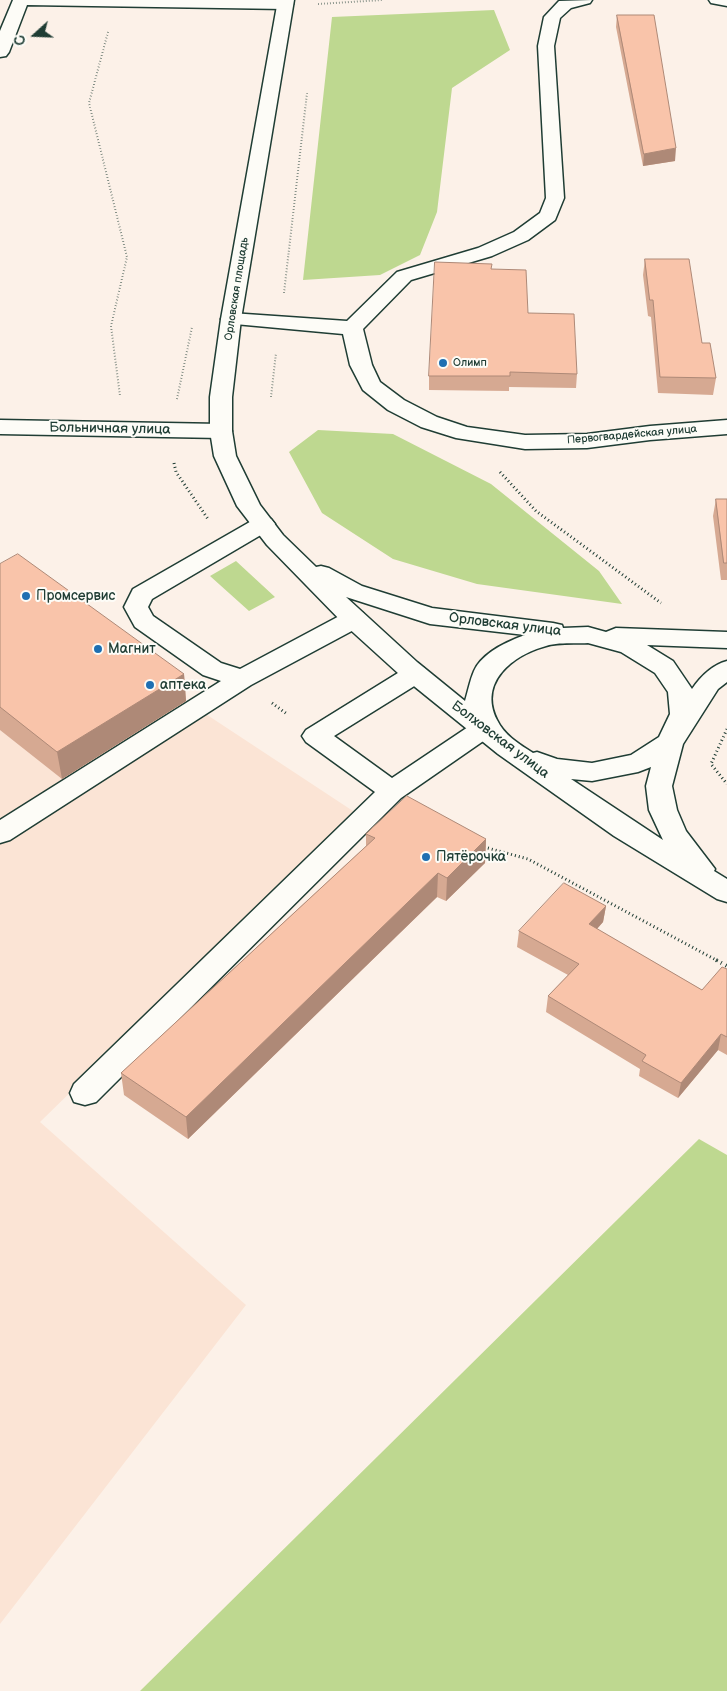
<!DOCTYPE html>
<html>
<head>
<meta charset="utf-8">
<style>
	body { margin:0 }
	#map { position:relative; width:727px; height:1691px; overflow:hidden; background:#fcf1e8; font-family:"Balsamiq Sans",sans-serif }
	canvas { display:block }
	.north { position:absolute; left:10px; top:10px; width:50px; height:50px; -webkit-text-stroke:4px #fdfcf7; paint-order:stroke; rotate:250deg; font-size:14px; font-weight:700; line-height:20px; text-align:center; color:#1f3d34 }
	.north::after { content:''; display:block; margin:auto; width:18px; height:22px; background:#1f3d34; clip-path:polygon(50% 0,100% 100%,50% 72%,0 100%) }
</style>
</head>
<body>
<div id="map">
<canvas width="727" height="1691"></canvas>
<div class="north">С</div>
</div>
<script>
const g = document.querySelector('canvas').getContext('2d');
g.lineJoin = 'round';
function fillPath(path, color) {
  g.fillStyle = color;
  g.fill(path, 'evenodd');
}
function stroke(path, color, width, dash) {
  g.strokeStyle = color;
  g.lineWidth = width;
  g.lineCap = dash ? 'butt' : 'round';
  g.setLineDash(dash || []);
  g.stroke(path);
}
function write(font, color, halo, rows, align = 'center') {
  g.font = font + ' "Balsamiq Sans",sans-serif';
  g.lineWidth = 4;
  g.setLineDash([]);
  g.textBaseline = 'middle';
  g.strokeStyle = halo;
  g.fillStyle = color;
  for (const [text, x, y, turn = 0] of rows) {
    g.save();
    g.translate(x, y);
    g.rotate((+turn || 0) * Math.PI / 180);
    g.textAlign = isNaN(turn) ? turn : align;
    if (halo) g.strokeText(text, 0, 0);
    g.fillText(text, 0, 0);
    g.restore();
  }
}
const built = new Path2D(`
	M22,581L186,701L356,813L40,1122L246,1305L0,1624V593Z`);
const green = new Path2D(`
	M494,10L510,50L452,88L437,212L420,255L380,275L303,280L332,17Z
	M318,430L393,434L491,484L599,571L622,604L477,584L393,559L322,513L289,452Z
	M236,561L275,597L249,611L210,576Z
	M699,1139L727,1155V1691H140Z`);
const pathFar2 = new Path2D(`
	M318,4L382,0
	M108,32L89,103L127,257L111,326L120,396
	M284,293L307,93
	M271,397L276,353
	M177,399L192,327`);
const pathFar1 = new Path2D(`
	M174,463L176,472L208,519
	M500,472L536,511L661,603
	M272,703L287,714
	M727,729L711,764L727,784
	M484,847L528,859L718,961`);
const path = new Path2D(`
	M716,960L727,966`);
const minor = new Path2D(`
	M13,0H289L293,4L291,7L285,9L27,5L9,52L6,56L0,57V31Z
	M592,0L590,3L571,8L560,18L554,46L564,198L555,220L528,240L492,256L411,280L363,329L372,365L380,382L404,400L437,417L467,427L525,435L587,434L650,426L727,420V434L650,440L587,448L525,449L456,438L421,427L388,410L363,390L350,365L343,334L224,323L221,319L224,315L231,313L347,321L397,272L478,248L514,232L540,213L546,198L538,46L544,17L559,1Z
	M709,0H727V6L711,3Z
	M0,420L221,424L229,426L232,431L229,436L221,438L0,434Z
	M263,517L271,519L275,524L271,529L152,599L148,607L153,616L221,663L240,669L345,613L354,611L363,613L366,619L363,625L251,685L10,840L0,843V820L221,681L203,675L135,627L124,607L133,589L255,519Z
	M415,666L424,668L428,674L424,680L334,736L392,778L474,723L483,720L492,723L496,729L492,735L401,798L96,1102L85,1105L74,1102L70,1093L74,1084L375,792L306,742L302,736L306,730L406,668Z`);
const major = new Path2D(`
	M278,0H294L241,319L232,397V431L236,456L260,505L283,535L316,567L321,566L329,568L362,586L432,608L553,623L562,625L563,628L588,627L606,632L616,628L727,632V648L647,645L673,661L692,689C701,676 712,665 727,661V682L718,689L683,744L672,786L677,810L686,831L715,869L714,871L727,879V902L717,899L614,836L498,754L399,674L345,625L267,545L237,506L214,456L210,431V397L221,319ZM346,597L430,624L525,635C508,641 482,653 474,671C470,680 468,691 465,701L417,662ZM588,643L621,652L655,673L668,692L670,714L659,737L631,755L592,763L557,759L537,752L533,753C519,744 504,735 497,720C478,682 513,655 546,646C558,642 575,644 588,643ZM651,767L646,786L649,810L663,840L571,779L592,781L638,772Z`);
const wall = new Path2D(`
	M617,15L675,161L643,166L616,27Z
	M645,259L702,343L716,378L713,395L658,393L651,317L648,316L643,275Z
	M491,269L577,374L576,388L509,387V391L429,390V376Z
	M716,499H727V580H721L713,516Z
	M0,564L184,674L186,701L62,779L0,730Z
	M366,834L486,839L485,863L446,901L437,897L188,1139L124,1095L121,1073L366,846Z
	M606,906L603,922L597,929L702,990L727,969V1055L718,1050L678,1098L639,1076L640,1069L546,1012L548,996L568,975L517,947L519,931Z`);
const shadedWall = new Path2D(`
	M676,148L675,161L643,166L644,154Z
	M184,674L186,701L62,779L57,752Z
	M486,839L485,863L446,901L447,878Z
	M438,873L437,897L188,1139L186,1117Z
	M606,906L603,922L587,940L589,924Z
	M721,1034L718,1050L678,1098L681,1083Z`);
const building = new Path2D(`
	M617,15H654L676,148L644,154Z
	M645,259H689L702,343H710L716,378L660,377L653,300H650Z
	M435,262L492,264L491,269L526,270L528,313L574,314L577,374L510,372V376H429Z
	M716,499H727V563H724Z
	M18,554L184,674L57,752L0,707V564Z
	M407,796L486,839L447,878L438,873L186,1117L121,1073L375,838L366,834Z
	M564,883L606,906L589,924L702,990L722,967L727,969V1037L721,1034L681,1083L642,1061L646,1055L548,996L579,964L519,931Z`);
const markers = [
	[443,363,5,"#1f6fb2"],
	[26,596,5,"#1f6fb2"],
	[98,649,5,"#1f6fb2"],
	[150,685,5,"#1f6fb2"],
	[426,857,5,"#1f6fb2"]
];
const farStreetnames = [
	["Орловская площадь",237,289,-81],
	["Первогвардейская улица",632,435,-5]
];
const farPoinames = [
	["Олимп",453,363]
];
const streetNames = [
	["Больничная улица",110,429,1],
	["Орловская улица",505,625,7],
	["Болховская улица",500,740,37]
];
const poiNames = [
	["Промсервис",36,596],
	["Магнит",108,649],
	["аптека",160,685],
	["Пятёрочка",436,857]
];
fillPath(built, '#fbe4d5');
fillPath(green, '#bed890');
stroke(minor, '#1f3d34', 3);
stroke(major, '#1f3d34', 3);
stroke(pathFar2, '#1f3d34', 2, [0.5, 2.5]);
stroke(pathFar1, '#1f3d34', 3, [1, 3]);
stroke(path, '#1f3d34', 4, [1, 4.5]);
fillPath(minor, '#fdfcf7');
fillPath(major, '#fdfcf7');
fillPath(wall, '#d6a992');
fillPath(shadedWall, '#ae8977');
fillPath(building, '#f9c4aa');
stroke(building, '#ae8977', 1);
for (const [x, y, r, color] of markers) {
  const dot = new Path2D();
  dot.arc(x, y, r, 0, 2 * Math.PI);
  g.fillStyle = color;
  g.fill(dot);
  stroke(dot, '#fdfcf7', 2);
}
write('11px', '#1f3d34', '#fdfcf7', farStreetnames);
write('11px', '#1f3d34', '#fdfcf7', farPoinames, 'left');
write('14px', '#1f3d34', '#fdfcf7', streetNames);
write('14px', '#1f3d34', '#fdfcf7', poiNames, 'left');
</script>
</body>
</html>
